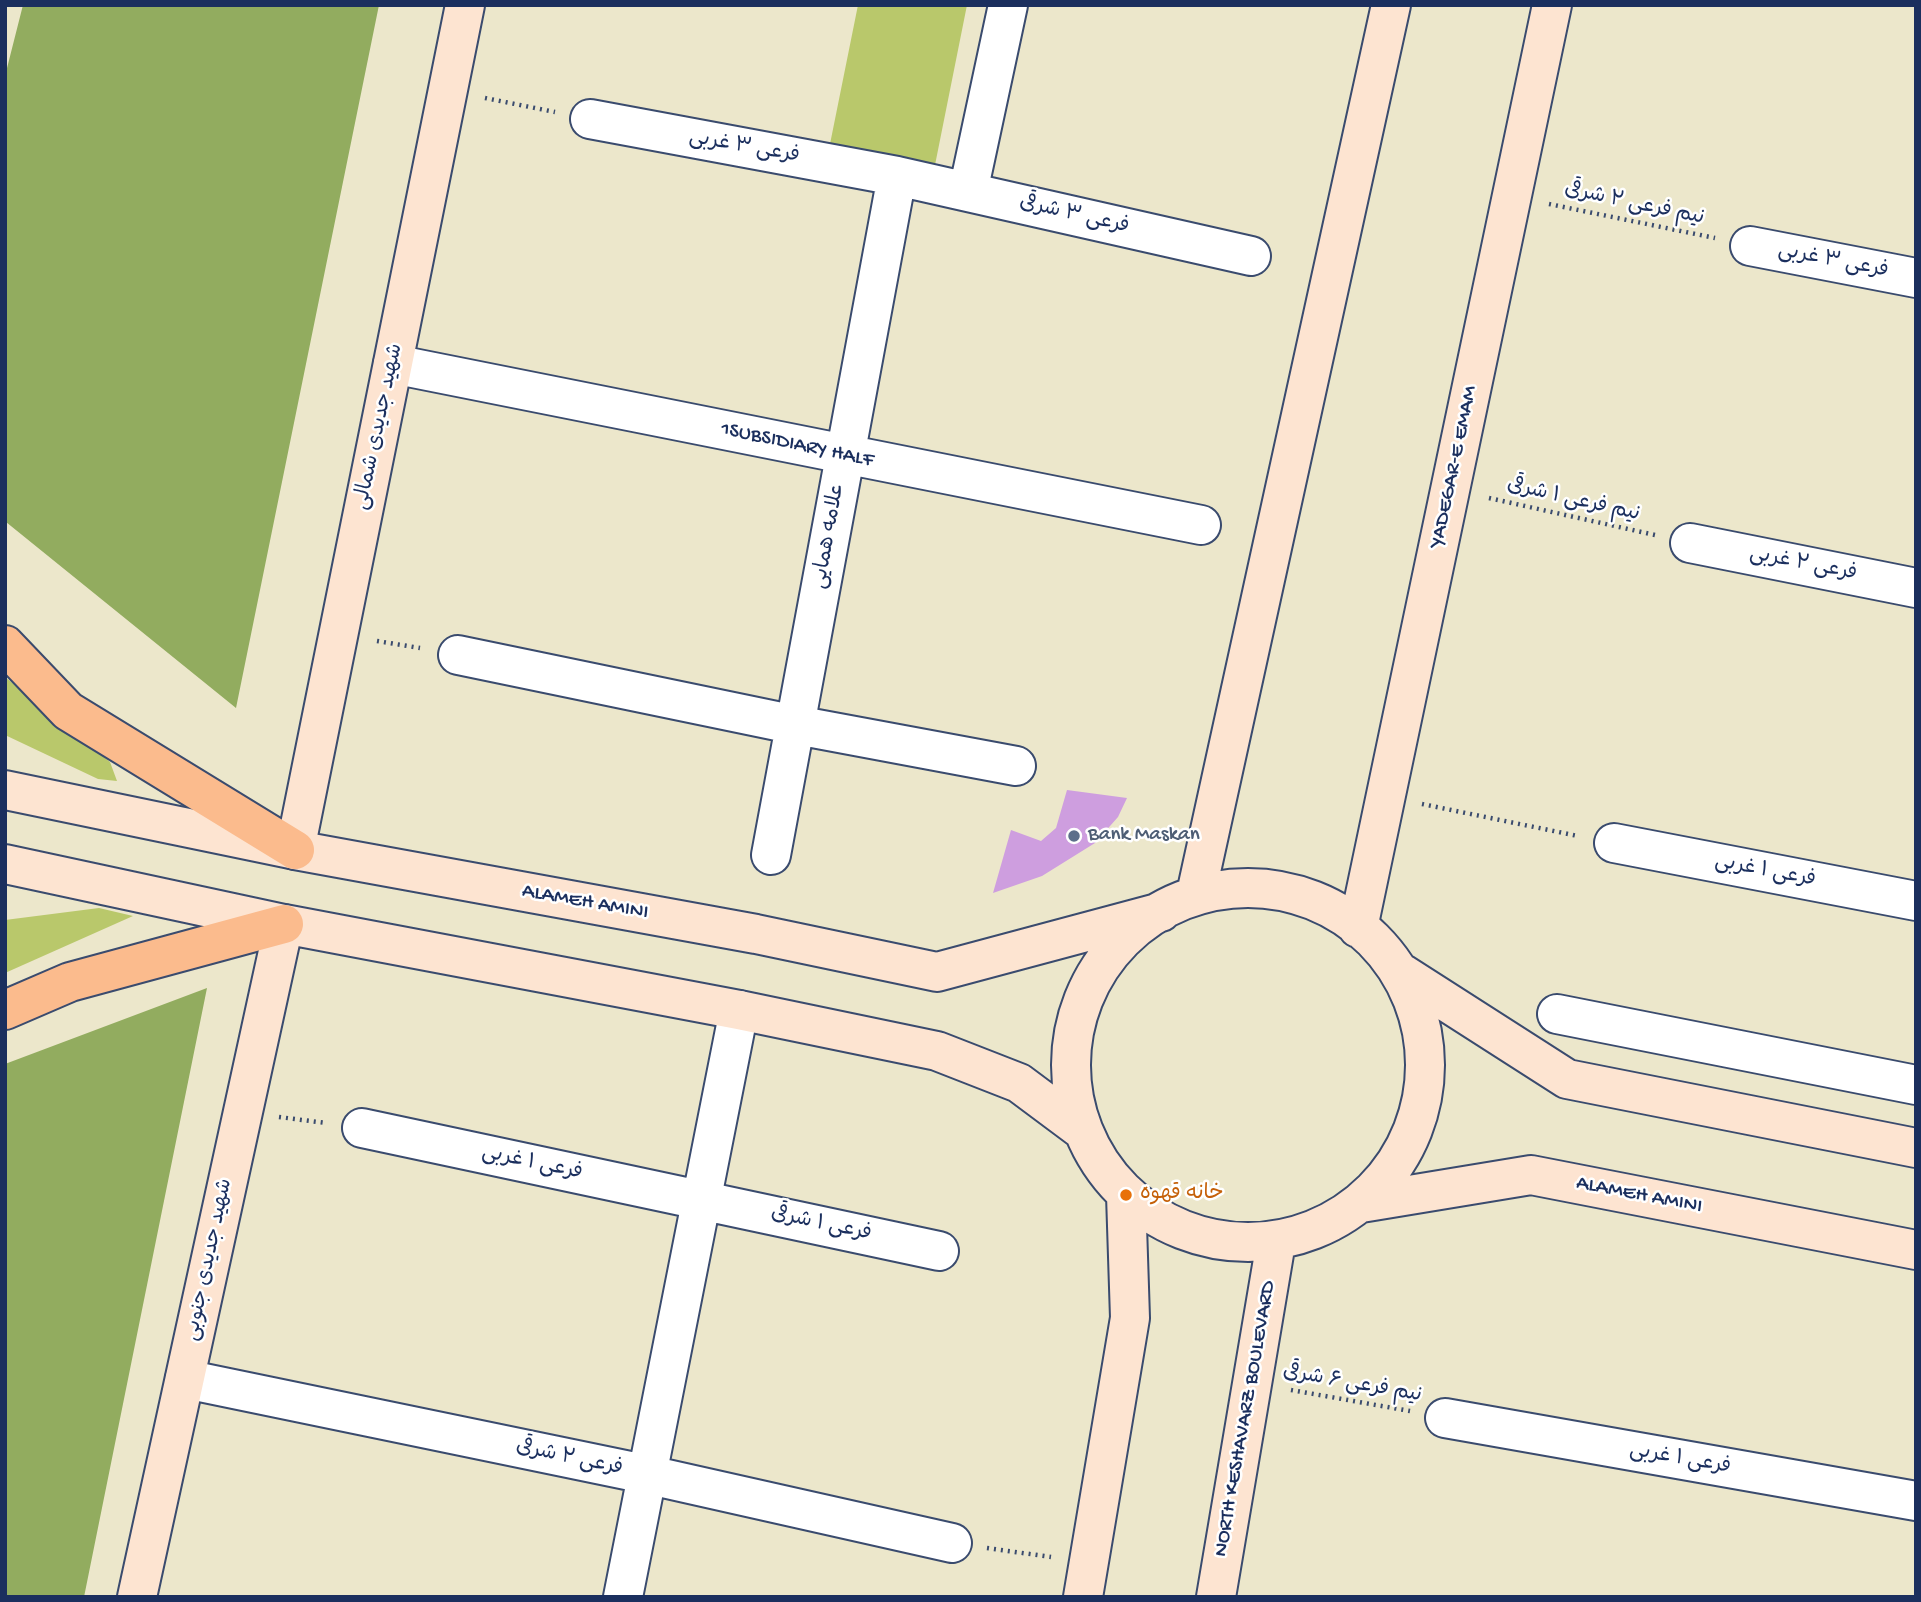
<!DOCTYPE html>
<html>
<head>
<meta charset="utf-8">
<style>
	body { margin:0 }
	#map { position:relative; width:1921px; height:1602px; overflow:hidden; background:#ece7cb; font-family:"Gochi Hand",sans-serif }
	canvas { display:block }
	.frame { position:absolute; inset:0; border:7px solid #1b2f5e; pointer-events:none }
</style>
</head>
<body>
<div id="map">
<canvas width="1921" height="1602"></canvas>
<div class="frame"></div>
</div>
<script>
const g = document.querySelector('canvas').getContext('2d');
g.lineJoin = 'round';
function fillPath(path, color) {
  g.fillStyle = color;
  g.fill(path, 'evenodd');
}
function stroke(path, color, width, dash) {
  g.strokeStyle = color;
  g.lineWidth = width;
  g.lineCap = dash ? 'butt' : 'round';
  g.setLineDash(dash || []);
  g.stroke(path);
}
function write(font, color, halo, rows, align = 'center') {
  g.font = font + ' "Gochi Hand","Playpen Sans Arabic",sans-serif';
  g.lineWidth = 5;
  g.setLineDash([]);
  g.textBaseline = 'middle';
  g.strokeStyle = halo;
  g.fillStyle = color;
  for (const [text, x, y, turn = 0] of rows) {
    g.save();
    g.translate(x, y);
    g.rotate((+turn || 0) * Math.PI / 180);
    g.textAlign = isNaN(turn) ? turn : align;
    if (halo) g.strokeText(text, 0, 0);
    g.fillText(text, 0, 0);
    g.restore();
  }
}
const green = new Path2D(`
	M858,5H967L935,165L830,144Z
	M5,677L110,762L117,781L98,779L5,735Z
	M99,908L133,916L5,973V920Z`);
const forest = new Path2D(`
	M23,5H379L236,708L6,522L5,76Z
	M207,988L84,1597H5V1064Z`);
const building = new Path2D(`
	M1067,790L1127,798L1118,817L1095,843L1042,876L993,893L1011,830L1041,841L1056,828Z`);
const path = new Path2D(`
	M485,98L555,112
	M1549,204L1715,238
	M1489,498L1655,535
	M377,641L420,648
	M1422,804L1578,836
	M279,1117L326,1123
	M1291,1390L1410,1411
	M987,1548L1051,1557`);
const street = new Path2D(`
	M590,119L897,176L1251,256
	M968,192L1008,5
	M1750,246L1916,278
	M393,364L1201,525
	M1690,543L1916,588
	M458,655L796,725L1016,766
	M1614,843L1916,901
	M771,855L897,176
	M1557,1014L1916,1085
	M362,1128L939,1251
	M185,1379L645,1474L952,1543
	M1445,1418L1916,1501
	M623,1597L739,1010`);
const secondary = new Path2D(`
	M5,790L295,850L756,934L937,972L1161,912
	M295,850L465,5
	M5,864L284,924L739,1010L937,1051L1019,1083L1082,1130
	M1071 1065a177 177 0 1 1 354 0a177 177 0 1 1-354 0Z
	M1196,894L1391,5
	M1358,928L1552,5
	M1403,974L1567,1079L1916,1148
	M1361,1203L1531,1175L1916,1250
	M137,1597L284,924
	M1083,1597L1130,1318L1126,1195
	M1216,1597L1276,1242`);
const highway = new Path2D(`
	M5,645L68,711L295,850
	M5,1010L70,982L284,924`);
const markers = [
	[1074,836,7,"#5c6f8a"],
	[1126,1195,7,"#e8710a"]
];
const streetNames = [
	["فرعی ۳ غربی",744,148,10],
	["نیم فرعی ۲ شرقی",1634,205,12],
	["فرعی ۳ شرقی",1074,216,13],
	["فرعی ۳ غربی",1833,262,11],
	["شهید جدیدی شمالی",380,427,-78],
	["1SUBSIDIARY HALF",797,446,12],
	["YADEGAR-E EMAM",1455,467,-78],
	["نیم فرعی ۱ شرقی",1573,501,13],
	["علامه همایی",830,536,-80],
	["فرعی ۲ غربی",1803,565,11],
	["فرعی ۱ غربی",1765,872,11],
	["ALAMEH AMINI",585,903,10],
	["فرعی ۱ غربی",532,1164,12],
	["ALAMEH AMINI",1639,1196,11],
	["فرعی ۱ شرقی",821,1225,12],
	["شهید جدیدی جنوبی",210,1260,-78],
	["نیم فرعی ۶ شرقی",1352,1385,10],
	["NORTH KESHAVARZ BOULEVARD",1246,1419,-80],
	["فرعی ۲ شرقی",569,1459,12],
	["فرعی ۱ غربی",1680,1460,10]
];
const serviceNames = [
	["Bank Maskan",1088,836]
];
const foodNames = [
	["خانه قهوه",1140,1195]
];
fillPath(green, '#b9c86b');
fillPath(forest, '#92ac5f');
fillPath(building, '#ce9edf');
stroke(street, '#3a4b6e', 42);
stroke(secondary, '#3a4b6e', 42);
stroke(highway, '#3a4b6e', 42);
stroke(path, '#3a4b6e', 4.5, [2, 5]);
stroke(street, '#fff', 38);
stroke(secondary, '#fde4d1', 38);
stroke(highway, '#fbbb8d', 38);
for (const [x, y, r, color] of markers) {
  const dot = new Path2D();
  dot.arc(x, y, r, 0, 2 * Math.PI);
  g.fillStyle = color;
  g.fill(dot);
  stroke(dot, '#fff', 2.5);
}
write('21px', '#1b2f5e', '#fff', streetNames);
write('21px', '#4e5e75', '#fff', serviceNames, 'left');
write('21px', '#c56008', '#fff', foodNames, 'left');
</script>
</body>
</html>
